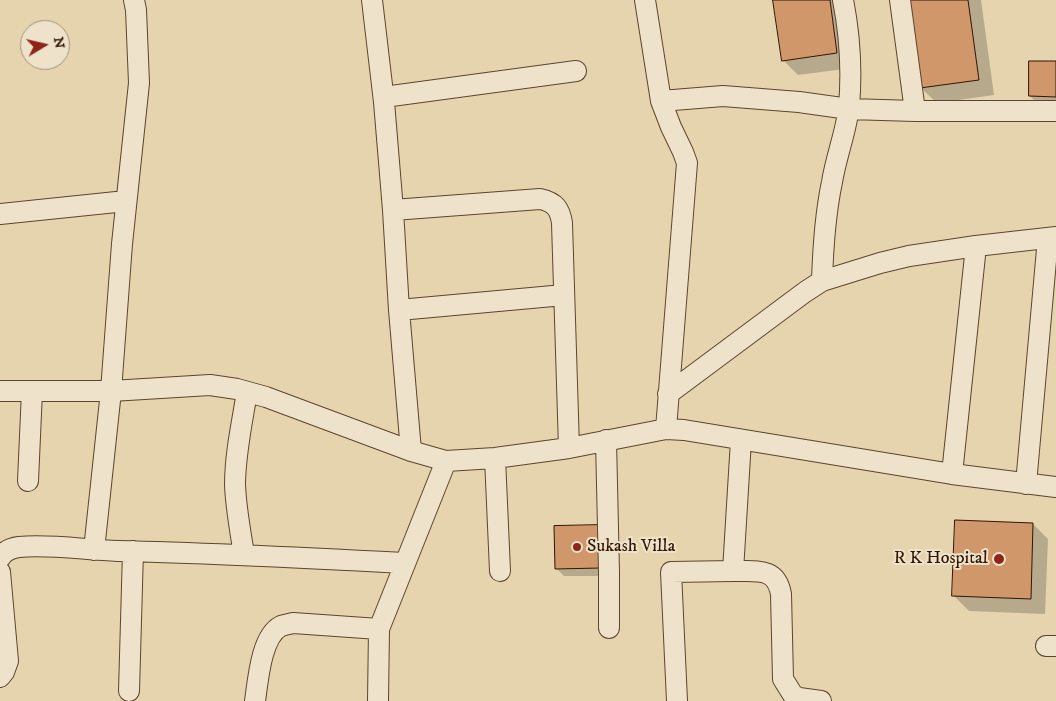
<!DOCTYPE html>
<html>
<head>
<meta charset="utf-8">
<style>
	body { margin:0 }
	#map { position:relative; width:1056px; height:701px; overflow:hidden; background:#e5d4ae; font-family:"IM FELL DW Pica",serif }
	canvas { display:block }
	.north { position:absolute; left:20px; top:20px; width:50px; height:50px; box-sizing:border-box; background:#eee3ca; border:1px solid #a2907b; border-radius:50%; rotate:81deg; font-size:14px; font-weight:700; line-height:20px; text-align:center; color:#311404 }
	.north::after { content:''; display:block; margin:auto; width:18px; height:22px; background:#8f2418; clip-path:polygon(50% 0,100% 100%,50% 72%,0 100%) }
</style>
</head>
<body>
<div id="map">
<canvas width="1056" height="701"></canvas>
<div class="north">N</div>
</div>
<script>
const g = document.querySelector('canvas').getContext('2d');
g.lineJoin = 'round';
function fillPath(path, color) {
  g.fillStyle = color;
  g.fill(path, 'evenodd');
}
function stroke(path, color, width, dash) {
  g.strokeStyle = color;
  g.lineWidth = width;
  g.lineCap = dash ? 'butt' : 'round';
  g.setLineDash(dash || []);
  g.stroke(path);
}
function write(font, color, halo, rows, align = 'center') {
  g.font = font + ' "IM FELL DW Pica",serif';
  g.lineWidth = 4;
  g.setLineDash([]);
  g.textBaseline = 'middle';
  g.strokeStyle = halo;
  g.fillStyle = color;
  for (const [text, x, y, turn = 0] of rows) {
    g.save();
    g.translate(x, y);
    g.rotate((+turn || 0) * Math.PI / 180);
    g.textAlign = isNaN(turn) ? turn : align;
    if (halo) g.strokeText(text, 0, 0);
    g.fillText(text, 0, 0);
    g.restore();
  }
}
const shadow = new Path2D(`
	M774,0H842L852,68L798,75L783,60Z
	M909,0H981L994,95L937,103L921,88Z
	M1056,62V108H1042L1030,96Z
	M1033,524L1048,539L1045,614L969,611L954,596Z
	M556,527L608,576H564L556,568Z`);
const building = new Path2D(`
	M773,0H830L837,53L782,61Z
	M908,0H968L979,80L920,88Z
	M1029,61H1056V97L1029,96Z
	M955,520L1033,523L1031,599L952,596Z
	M600,525L601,568L555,569L554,526Z`);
const street = new Path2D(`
	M134,0L136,10L139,83L122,244L111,391L210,385L237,389L266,397L411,451L446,461L495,458L569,448L666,429L684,430L952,474L976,246L1056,237
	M372,0L384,102L393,210L399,310L411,451
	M645,0L661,101L671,127L683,152L687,163L666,429
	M900,0L915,111
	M384,97L576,71
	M661,101L723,96L799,102L849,109L915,111H1056
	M393,210L540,199C555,202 560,209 562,223L569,448
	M0,214L126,201
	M822,281L880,263L909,256L976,246
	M399,310L564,295
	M0,391H111L94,550
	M668,394L805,292L822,281C823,248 825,215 832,182C836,157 846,132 849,107C852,71 850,35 843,0
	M606,440L609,572V628
	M741,440L733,571C756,572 776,566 781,594L783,679L793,695L799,698L821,701
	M495,458L500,571
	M952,474L1056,487
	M28,481L32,391
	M1026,484L1048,238
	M244,554C240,531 236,508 235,485C235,454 242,423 247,392
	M0,558C4,551 11,548 19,547C51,544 85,550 118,551C214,553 309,558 404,563
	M0,572L8,661L4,672L0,677
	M1046,646H1056
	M129,691L133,551
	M255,701C258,681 261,636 281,626C284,625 289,624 293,623L379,629L446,461
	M378,701L379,629
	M677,701L671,572L733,571`);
const markers = [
	[577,547,5,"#8f2418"],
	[999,559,6,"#8f2418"]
];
const poiNames = [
	["Sukash Villa",587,547],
	["R K Hospital",988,559,"right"]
];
fillPath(shadow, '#0003');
fillPath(building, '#d0976b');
stroke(building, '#311404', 1);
stroke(street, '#5e442e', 22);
stroke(street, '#eee3ca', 20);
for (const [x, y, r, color] of markers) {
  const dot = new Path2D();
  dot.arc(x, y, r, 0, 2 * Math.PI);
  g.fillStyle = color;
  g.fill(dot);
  stroke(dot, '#eee3ca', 2);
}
write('18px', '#311404', '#eee3ca', poiNames, 'left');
</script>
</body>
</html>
